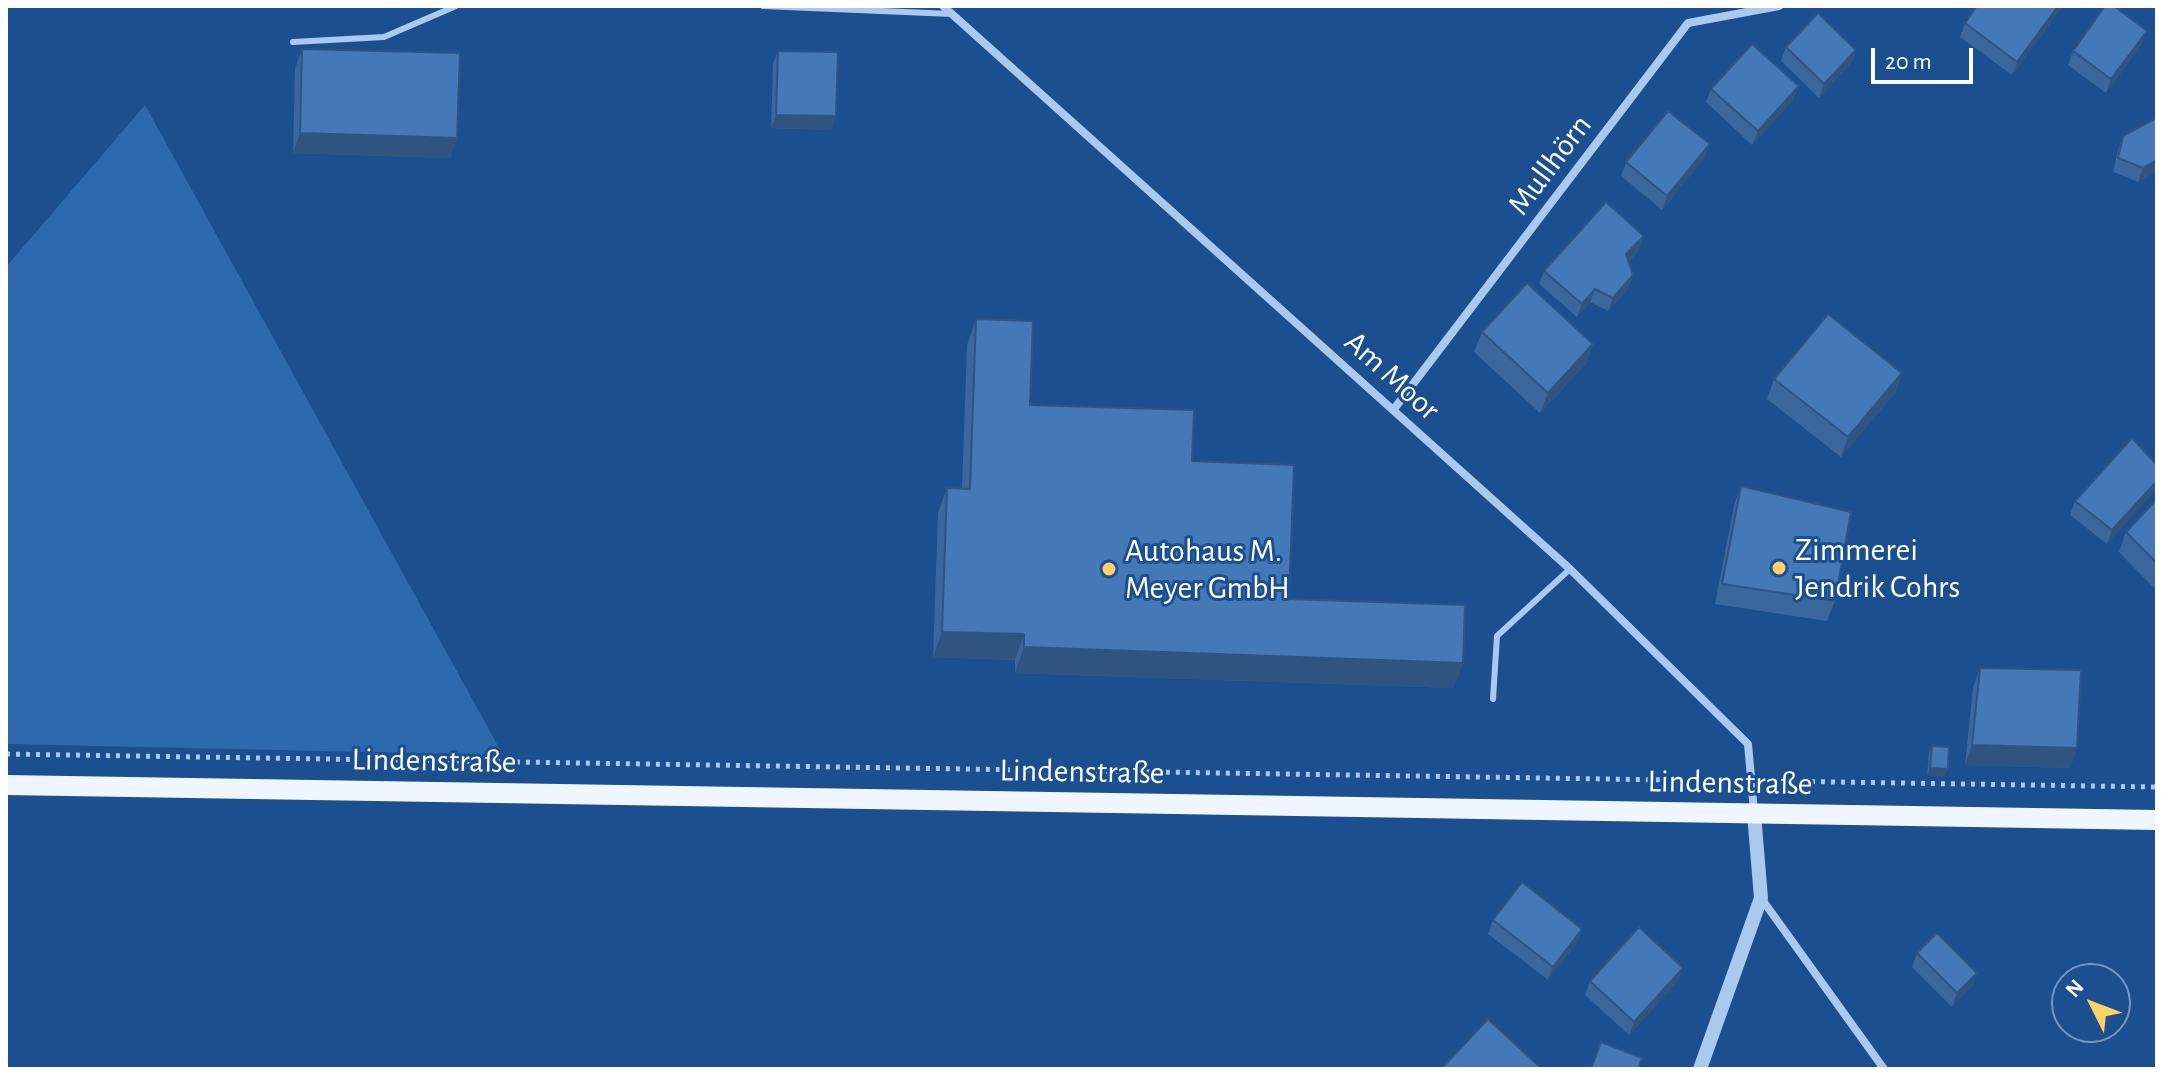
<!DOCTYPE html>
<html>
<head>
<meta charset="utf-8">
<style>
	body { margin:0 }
	#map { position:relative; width:2163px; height:1075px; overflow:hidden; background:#1b4f8f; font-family:"Alegreya Sans",sans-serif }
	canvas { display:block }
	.frame { position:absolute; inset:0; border:8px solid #fff; pointer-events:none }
	.north { position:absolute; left:2051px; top:963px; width:80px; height:80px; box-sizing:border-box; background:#1b4f8f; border:2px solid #7695bc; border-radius:50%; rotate:312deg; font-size:22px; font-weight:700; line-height:32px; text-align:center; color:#fff }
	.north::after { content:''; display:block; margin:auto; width:28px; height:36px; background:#ffd166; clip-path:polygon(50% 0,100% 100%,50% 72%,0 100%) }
	.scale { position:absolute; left:1871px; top:48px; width:102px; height:36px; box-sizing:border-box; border:4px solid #fff; border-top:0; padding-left:10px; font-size:24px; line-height:28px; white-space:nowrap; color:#fff; -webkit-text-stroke:6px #1b4f8f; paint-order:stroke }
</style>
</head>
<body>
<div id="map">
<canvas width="2163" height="1075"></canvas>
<div class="frame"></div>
<div class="north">N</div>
<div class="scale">20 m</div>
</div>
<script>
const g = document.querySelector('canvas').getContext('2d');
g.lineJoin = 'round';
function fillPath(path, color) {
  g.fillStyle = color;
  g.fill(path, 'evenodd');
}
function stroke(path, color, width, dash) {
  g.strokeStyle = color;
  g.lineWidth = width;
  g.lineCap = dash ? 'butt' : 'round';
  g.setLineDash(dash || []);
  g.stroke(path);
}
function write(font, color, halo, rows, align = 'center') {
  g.font = font + ' "Alegreya Sans",sans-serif';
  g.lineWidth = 6;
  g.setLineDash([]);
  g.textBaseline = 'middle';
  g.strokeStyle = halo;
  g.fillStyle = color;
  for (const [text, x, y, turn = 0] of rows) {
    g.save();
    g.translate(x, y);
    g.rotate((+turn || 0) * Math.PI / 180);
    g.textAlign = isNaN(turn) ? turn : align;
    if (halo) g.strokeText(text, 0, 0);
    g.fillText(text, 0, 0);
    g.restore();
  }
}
const green = new Path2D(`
	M145,105L503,755L6,744V267Z`);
const path = new Path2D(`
	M6,754L1733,781
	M1771,781L2157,787`);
const service = new Path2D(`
	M763,6L952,14
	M293,42L384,37L456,6
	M1493,699L1497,636L1570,569`);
const minor = new Path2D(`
	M943,6L1570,569L1748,744L1754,811
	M1394,409L1688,23L1779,6
	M1761,898L1884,1069`);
const tertiary = new Path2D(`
	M1700,1069L1761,898L1754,814`);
const primary = new Path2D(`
	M6,785L2157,820`);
const wall = new Path2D(`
	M1977,6H2063L2012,75L1960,37L1965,23Z
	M2142,44L2106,93L2068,65L2073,51Z
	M1786,47L1856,50L1851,63L1819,98L1781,61Z
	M302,49L457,138L450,158L293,153L295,69Z
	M778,51L836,116L831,130L771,128L773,64Z
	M1711,89L1793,100L1752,145L1706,102Z
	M2157,115V171L2138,182L2113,172L2118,150L2123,136L2156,118Z
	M1710,144L1704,158L1662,210L1621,176L1626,162Z
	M1639,250L1629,261L1633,275L1628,289L1608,311L1590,302L1577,317L1539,284L1544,271Z
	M976,319L1030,405L1192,461L1289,599L1463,663L1453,688L1015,673V660L933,657L938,513L947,488H962L967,345Z
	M1482,332L1593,344L1586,364L1540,413L1474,352Z
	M1902,373L1895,393L1841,457L1767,399L1774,379Z
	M2157,465L2107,544L2070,515L2075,501Z
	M1741,486L1835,601L1827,621L1715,604L1734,506Z
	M2157,499V591L2119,552L2126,532Z
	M1980,668L2077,748L2070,768L1965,765L1973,688Z
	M1932,746L1945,776L1927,775L1929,753Z
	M1493,920L1577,943L1548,980L1488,934Z
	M1917,953L1977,973L1972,986L1952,1007L1912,967Z
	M1590,981H1678L1629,1035L1585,995Z`);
const shadedWall = new Path2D(`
	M2058,6H2063L2012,75L2017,62Z
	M2147,31L2142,44L2106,93L2111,79Z
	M1856,50L1851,63L1819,98L1824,84Z
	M1799,86L1793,100L1752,145L1758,131Z
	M776,115L836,116L831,130L771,128Z
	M300,133L457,138L450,158L293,153Z
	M1710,144L1704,158L1662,210L1667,196Z
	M2157,160V171L2138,182L2143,168Z
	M1644,236L1639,250L1621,268L1626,254Z
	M1633,275L1628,289L1608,311L1613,298Z
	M1595,289L1590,302L1577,317L1582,304Z
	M1593,344L1586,364L1540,413L1548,393Z
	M1902,373L1895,393L1841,457L1848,437Z
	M2157,481V489L2107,544L2112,530Z
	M942,632L1024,634L1015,660L933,657Z
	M1024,647L1463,663L1453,688L1015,673Z
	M1972,745L2077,748L2070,768L1965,765Z
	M1930,768L1948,769L1945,776L1927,775Z
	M1582,929L1577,943L1548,980L1553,967Z
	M1683,968L1678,981L1629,1035L1634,1022Z
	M1977,973L1972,986L1952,1007L1957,993Z`);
const building = new Path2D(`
	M1977,6H2058L2017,62L1965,23Z
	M2105,6H2114L2147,31L2111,79L2073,51Z
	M1818,13L1856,50L1824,84L1786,47Z
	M1752,44L1799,86L1758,131L1711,89Z
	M302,49L460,53L457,138L300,133Z
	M778,51L838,52L836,116L776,115Z
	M1668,111L1710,144L1667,196L1626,162Z
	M2157,115V160L2143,168L2118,158L2123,136L2156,118Z
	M1606,202L1644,236L1626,254L1633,275L1613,298L1595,289L1582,304L1544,271Z
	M1527,283L1593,344L1548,393L1482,332Z
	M1828,314L1902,373L1848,437L1774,379Z
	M976,319L1033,321L1030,405L1194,410L1192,461L1294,465L1289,599L1465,605L1463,663L1024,647V634L942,632L947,488L970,489Z
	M2132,438L2157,465V481L2112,530L2075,501Z
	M1741,486L1851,512L1835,601L1722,584Z
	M2157,499V563L2126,532Z
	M1980,668L2081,670L2077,748L1972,745Z
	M1932,746L1949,747L1948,769L1930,768Z
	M1522,882L1582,929L1553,967L1493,920Z
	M1639,927L1683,968L1634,1022L1590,981Z
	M1937,933L1977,973L1957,993L1917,953Z
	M1488,1019L1542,1069H1441Z
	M1601,1042L1642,1058L1638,1069H1591Z`);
const markers = [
	[1779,568,8,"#ffd166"],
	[1109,569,8,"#ffd166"]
];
const streetNames = [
	["Mullhörn",1550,165,-53],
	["Am Moor",1392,376,42],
	["Lindenstraße",434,761,1],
	["Lindenstraße",1082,772,1],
	["Lindenstraße",1730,783,1]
];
const poiNames = [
	["Zimmerei",1795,550],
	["Jendrik Cohrs",1795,587],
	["Autohaus M.",1125,551],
	["Meyer GmbH",1125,588]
];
fillPath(green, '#2e69ad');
stroke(path, '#a9c9ee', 5, [4, 6]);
stroke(service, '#a9c9ee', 6);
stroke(minor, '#a9c9ee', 8);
stroke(tertiary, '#a9c9ee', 14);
stroke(primary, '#f0f6ff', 20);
fillPath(wall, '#3a679d');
fillPath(shadedWall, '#305480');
fillPath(building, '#4478b7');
stroke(building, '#305480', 2);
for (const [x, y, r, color] of markers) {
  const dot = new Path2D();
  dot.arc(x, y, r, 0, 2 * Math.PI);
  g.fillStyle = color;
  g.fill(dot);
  stroke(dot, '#1b4f8f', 3);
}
write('32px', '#fff', '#1b4f8f', streetNames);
write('32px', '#fff', '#1b4f8f', poiNames, 'left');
</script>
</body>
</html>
